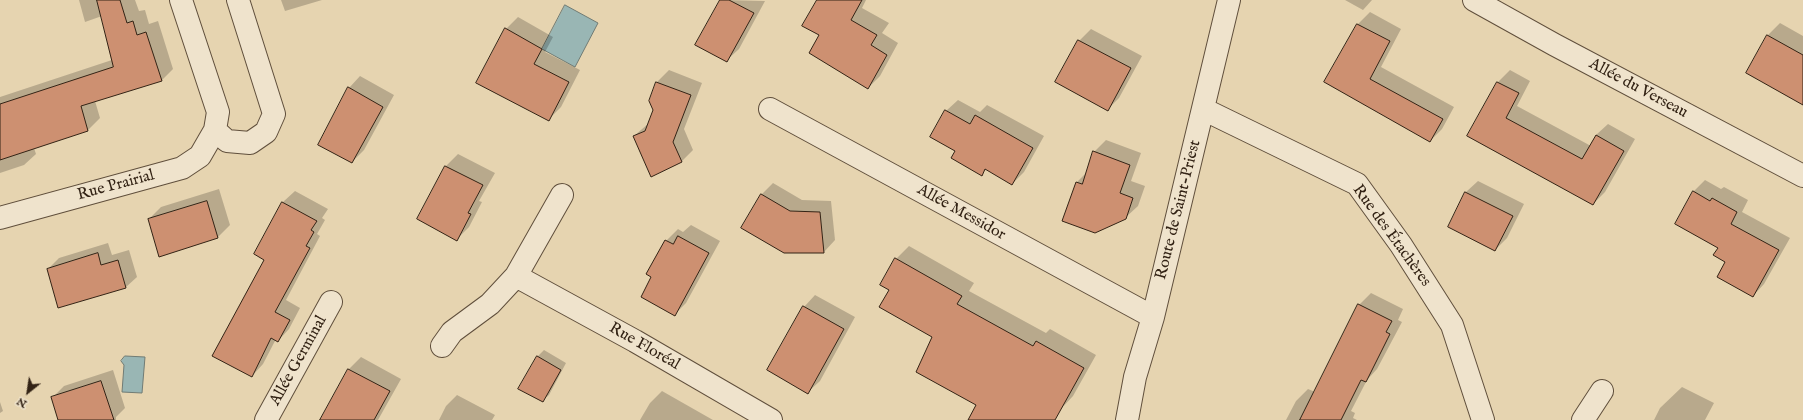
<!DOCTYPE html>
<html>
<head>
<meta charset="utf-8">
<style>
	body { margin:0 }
	#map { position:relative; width:1803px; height:420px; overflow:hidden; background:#e6d4b0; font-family:"IM FELL English",serif }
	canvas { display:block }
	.north { position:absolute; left:8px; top:372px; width:40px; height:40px; -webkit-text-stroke:3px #efe3cc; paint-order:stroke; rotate:210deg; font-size:11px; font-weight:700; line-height:16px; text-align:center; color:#332315 }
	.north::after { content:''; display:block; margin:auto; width:14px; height:18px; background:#332315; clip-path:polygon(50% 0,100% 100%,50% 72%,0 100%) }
</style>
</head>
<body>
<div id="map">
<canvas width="1803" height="420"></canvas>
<div class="north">N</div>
</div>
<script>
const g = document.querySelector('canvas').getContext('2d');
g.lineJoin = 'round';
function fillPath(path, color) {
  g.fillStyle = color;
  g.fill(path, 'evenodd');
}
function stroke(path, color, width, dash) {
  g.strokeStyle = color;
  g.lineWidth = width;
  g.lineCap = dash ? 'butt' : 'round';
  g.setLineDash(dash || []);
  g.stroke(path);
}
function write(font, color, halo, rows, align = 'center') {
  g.font = font + ' "IM FELL English",serif';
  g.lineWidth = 3;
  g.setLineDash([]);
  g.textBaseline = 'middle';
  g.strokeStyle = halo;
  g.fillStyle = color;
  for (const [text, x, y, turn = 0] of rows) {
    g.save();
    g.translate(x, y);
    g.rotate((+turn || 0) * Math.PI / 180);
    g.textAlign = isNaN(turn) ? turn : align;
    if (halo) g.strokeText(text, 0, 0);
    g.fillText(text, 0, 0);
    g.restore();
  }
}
const water = new Path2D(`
	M565,5L598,23L575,67L542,49Z
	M125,356L145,357L142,393L122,392L124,365L121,361Z`);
const shadow = new Path2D(`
	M79,0H135L139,11L145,10L149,24L158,21L173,69L161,81L95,101L100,118L88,130L34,148L36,154L24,165L0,173V97L115,59L102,16L85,22Z
	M281,0H322L285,11Z
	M722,0L765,1L739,49L727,60Z
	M818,0H866L862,8L889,23L882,33L898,43L880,76L868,88L820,34Z
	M1345,0H1372L1363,10Z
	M1370,12L1401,29L1381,67L1454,107L1442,129L1430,141L1326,82L1358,24Z
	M518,17L553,37L545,52L580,70L561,107L549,119L506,29Z
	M1780,23L1803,36V93L1747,72L1768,35Z
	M1091,29L1142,56L1119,98L1108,109L1057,82L1079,41Z
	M669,70L702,83L684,129L693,150L681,162L634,136L649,123L654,110L650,101L657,82Z
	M1510,70L1530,81L1517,106L1591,146L1596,135L1608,124L1635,139L1605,192L1593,204L1469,135L1498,82Z
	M360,76L394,95L364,150L352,162L349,88Z
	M958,100L980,112L987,105L1044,136L1024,172L1012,184L987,169L981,174L956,150L946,111Z
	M1106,140L1141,153L1131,181L1145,186L1138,206L1125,218L1063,220L1077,182L1087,172L1094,152Z
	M458,154L495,173L479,201L482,202L469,227L457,239L419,218L446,166Z
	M1705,180L1721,189L1724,187L1748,200L1742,212L1790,238L1764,284L1753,296L1726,262L1693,192Z
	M1478,181L1524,204L1507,238L1495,250L1466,192Z
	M773,183L802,200L831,201L835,240L824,252H785L761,195Z
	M219,189L230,225L218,237L159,256L149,219L161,207Z
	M295,191L328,209L322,218L325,220L317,234L320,236L286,300L300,308L289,329L278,341L276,339L263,364L252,376L265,260L255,254L283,202Z
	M691,225L720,241L686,303L674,315L652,277L666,241L678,229L683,232Z
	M108,243L112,255L129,250L137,277L126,287L58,306L48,269L59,258Z
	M909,246L974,283L969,291L1046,333L1050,329L1096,355L1073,396L1060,410L1011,420H969L977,404L933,336L890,289L896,259Z
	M1371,293L1403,309L1398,320L1402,322L1377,369L1367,380L1351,411L1355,413L1353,418L1357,420H1286L1296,401L1308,389L1315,392L1359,305Z
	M815,295L855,317L820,381L808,392L804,307Z
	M544,350L566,363L549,395L542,401L537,357Z
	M361,357L401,379L378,420H321L349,369Z
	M113,370L125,408L116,417V420H59L52,398L64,386Z
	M1682,387L1714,403L1705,420H1654L1660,408Z
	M662,391L713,420H640L650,403Z
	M457,395L495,415L492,420H439L446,406Z
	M0,402L3,411L0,413Z`);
const building = new Path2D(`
	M97,0H120L127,23L133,21L137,35L146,32L162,81L81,106L88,131L0,160V104L113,67Z
	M720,0H729L754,13L727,62L695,45Z
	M817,0H862L851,20L877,35L871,45L887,55L868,89L809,53L819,35L802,26Z
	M1357,24L1390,41L1370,79L1443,119L1430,142L1324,82Z
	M505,28L542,49L534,64L569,82L549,121L476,83Z
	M1767,35L1803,55V105L1746,73Z
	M1078,40L1131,68L1108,111L1055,82Z
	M656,82L691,95L673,142L682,162L651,177L633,136L645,131L653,110L649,101Z
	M1497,82L1519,93L1506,118L1582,159L1596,135L1624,151L1593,205L1467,136Z
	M348,87L383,107L352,163L318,145Z
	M945,110L970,124L975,115L1033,148L1012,185L985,169L982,176L951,158L955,151L930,137Z
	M1093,151L1130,165L1120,193L1133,198L1126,219L1095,233L1062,221L1076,182L1082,184Z
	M445,166L483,185L468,213L471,214L457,241L417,219Z
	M1693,191L1710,201L1712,198L1737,212L1731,224L1779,250L1753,297L1717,277L1725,262L1713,255L1718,248L1675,224Z
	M1465,192L1513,216L1495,251L1448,227Z
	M761,194L790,211L820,212L824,253H784L741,228Z
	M207,201L218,238L159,257L148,219Z
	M282,202L317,221L311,230L314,232L306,246L310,248L275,312L290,320L278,342L271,338L252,377L212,356L264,260L254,254Z
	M678,236L709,253L675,316L641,297L651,277L646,274L665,240L673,244Z
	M98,253L101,265L118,260L126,288L58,308L47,269Z
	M895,258L962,296L957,304L1033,346L1036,341L1084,368L1055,420H968L976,405L916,372L932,337L879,307L889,290L880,285Z
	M1358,304L1392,321L1386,332L1390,334L1366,382L1361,380L1341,420H1300Z
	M803,306L844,329L808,394L767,370Z
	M537,356L561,370L543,402L518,389Z
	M348,369L390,391L374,420H320Z
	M101,381L114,420H58L51,397Z`);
const minor = new Path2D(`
	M1474,0L1555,45L1803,176
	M770,109L1153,317
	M1203,109L1357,184L1401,245L1452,325L1483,420
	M215,130L227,141L250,143L266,132L274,114L238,0
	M562,195L516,276L635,341L771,420
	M0,218L182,168L200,156L215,130L218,112L181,0
	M442,346L452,332L490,304L516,276
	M266,420L331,302
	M1127,420L1135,377L1153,317L1229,0
	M1583,420L1602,391`);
const streetNames = [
	["Allée du Verseau",1638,89,28],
	["Rue Prairial",116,186,-15],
	["Route de Saint-Priest",1179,210,-76],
	["Allée Messidor",961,213,29],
	["Rue des Étachères",1391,236,54],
	["Rue Floréal",644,347,30],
	["Allée Germinal",299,361,-61]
];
fillPath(water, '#99b6b4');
stroke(water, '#707b74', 1);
fillPath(shadow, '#0003');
fillPath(building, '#cd9071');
stroke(building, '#332315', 1);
stroke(minor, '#604f3c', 24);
stroke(minor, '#efe3cc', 22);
write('16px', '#332315', '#efe3cc', streetNames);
</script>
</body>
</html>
